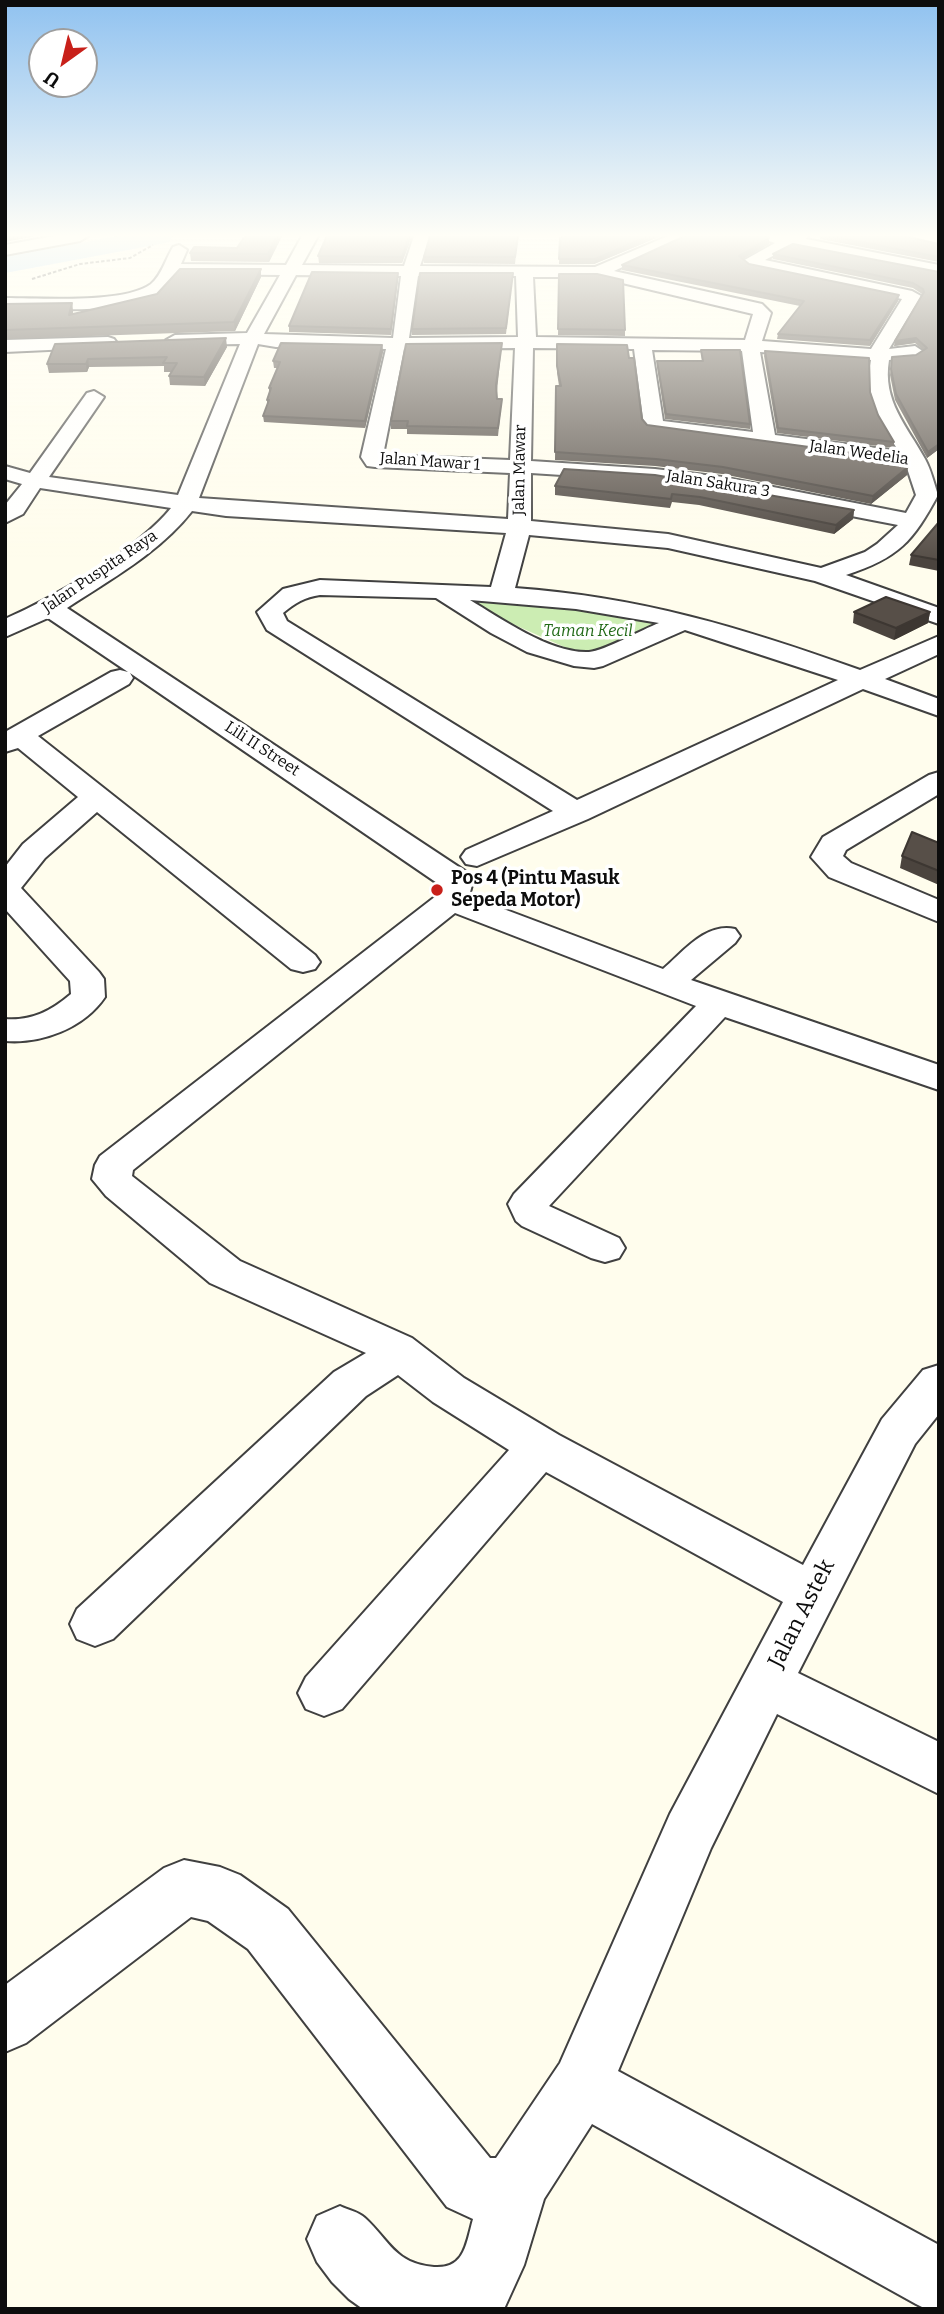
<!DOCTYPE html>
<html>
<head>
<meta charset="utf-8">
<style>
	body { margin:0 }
	#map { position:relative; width:944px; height:2314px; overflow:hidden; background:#fffded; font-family:Bitter,serif }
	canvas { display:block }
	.frame { position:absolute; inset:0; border:7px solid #0d0d0d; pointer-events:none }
	.north { position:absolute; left:28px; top:28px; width:70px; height:70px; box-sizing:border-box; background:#fff; border:2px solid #9e9e9e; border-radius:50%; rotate:214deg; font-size:19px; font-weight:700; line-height:28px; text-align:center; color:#0d0d0d }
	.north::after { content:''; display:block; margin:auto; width:24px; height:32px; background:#c8201a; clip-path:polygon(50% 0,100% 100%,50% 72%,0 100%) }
</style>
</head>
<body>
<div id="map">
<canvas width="944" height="2314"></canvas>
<div class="frame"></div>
<div class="north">U</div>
</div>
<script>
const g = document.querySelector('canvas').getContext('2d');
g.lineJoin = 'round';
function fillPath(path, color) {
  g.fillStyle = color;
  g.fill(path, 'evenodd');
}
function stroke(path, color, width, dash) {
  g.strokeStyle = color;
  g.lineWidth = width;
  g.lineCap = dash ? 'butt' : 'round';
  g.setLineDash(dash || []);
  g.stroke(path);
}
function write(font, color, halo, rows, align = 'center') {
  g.font = font + ' Bitter,serif';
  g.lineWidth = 7;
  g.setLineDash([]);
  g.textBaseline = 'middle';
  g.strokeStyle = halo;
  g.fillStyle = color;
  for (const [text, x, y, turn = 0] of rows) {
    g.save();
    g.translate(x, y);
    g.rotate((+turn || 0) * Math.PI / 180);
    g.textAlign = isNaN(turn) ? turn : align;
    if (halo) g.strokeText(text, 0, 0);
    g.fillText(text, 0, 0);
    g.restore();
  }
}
const green = new Path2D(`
	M452,597L529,601L669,623L589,658Z`);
const river = new Path2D(`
	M117,236H173L169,242L160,244L5,273V257Z`);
const path = new Path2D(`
	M32,279L80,264L130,258L153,245`);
const minor = new Path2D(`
	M54,236H88L80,241L5,255V245Z
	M302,236H318L302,265L404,266L414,236H430L420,266L595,267L668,236H689L614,271L762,304L771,313L762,341L871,349L902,299L749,267L741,262L775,243L769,241L768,236H808L806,239L939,265V275L792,246L765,260L912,291L921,296L889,349L915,346L924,352L915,358L889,360C882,401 907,426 925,459C931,470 934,483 938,495C913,541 899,558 846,575L939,608V624L815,581L668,548L529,535L515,588C641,597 743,628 860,670L939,636V654L885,679L939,699V716L863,689L588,819L477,866L466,864L461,857L466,850L553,811L267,630L257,612L283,589L320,580L491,587L506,533L226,516L192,511C159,553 111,579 67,608L465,871L472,885L469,896L663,969C683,952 706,922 735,929L740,936L735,943L691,980L939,1065V1090L725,1017L549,1206L619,1238L625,1248L619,1258L605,1262L591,1258L522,1226L516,1221L508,1204L514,1194L696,1006L455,913L133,1170L132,1176L240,1261L412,1338L464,1378L559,1435L803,1565L882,1419L923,1370L939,1365V1414L915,1444L798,1673L939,1742V1794L777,1714L711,1848L618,2071L939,2245V2309H926L916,2304L592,2124L544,2199L524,2265L504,2309H363L349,2299L332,2282L317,2262L307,2239L317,2216L340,2206C348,2210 359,2212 365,2218C390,2241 394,2263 434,2267C465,2269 466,2244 473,2219L447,2207L248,1949L208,1921L191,1917L26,2043L5,2052V1985L164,1868L184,1860L220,1867L240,1875L288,1909L490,2158H496L560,2063L670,1814L783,1602L546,1472L342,1709L324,1716L306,1709L298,1693L306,1677L509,1450L433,1402L398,1375L366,1396L113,1639L95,1646L77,1639L70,1624L77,1609L334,1372L366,1353L210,1283L106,1196L92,1179L95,1165L100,1156L436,896L440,885L130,673L133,678L129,684L38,736L315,955L320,962L315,969L303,972L291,969L97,812L45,858L21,888L99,972L104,979L105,997C84,1028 42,1044 5,1041V1019C32,1021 51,1011 71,994L70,981L5,909V867L23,844L78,797L18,748L5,752V732L111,672L120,670L128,672L48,618L5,637V619C55,597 137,550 171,508L40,488L23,514L5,523V505L22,484L5,479V466L30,473L87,393L94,391L104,397L49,477L178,495L240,344L175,345L166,340L175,335L247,333L280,275L175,274C169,284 163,292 152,297C112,315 49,308 5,308V298C40,298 124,304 151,284C162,275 166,258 173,247L179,245L187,250L181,264L286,265ZM296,275L401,276L393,338L264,334ZM418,276H516L518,337L409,338ZM533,277H597L753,314L745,340L536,337ZM258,344L276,347L386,349L361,457L367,466L375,467L510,473L508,519L199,498ZM515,348L510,460L383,455L404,349ZM533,348L634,349L644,426L647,430L906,465L916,495L906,513L722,477L655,469L531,461ZM652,350L742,351L753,432L663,421ZM760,352L871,360C864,394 880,424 899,451L775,435ZM531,473L655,481L722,491L898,525L877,544L865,552L821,568L668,534L531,521ZM320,595L436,598L491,633L527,652L574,666L594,668L603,666L685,630L838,680L577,800L287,621L283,613C295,603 305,597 320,595ZM470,600L576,609L659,623C643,629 604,651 589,652C551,654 502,619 470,600Z
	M902,236H939V246L904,239Z
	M108,337L114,339L117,343L114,347L5,352V340Z
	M939,772V794L846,850L843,856L851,863L939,900V922L829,877L811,857L823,837L929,775Z`);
const wall = new Path2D(`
	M282,236L269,262L191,261L190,253L237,248Z
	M327,236H412L402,263H319L318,256Z
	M518,236L515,264L424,263V257Z
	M661,236L594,264H559L560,238Z
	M820,236H904L939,244V262L820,239Z
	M769,244L743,259L749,264L898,301L870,346L777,339L778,334L800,306L622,270V265Z
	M773,254L939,272V449L927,458L895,400L890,375L892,357L916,355L923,350L915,343L894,346L922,294L913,288L773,259Z
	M261,269V277L235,331L5,339V304L72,303L73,314Z
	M513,273L506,334L412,335V329Z
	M559,274L625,330V336L558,335Z
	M398,279L391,335L289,332V326Z
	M502,343L497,391V399H502L498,436L407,434V429H391V421Z
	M55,344L227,347L205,386L170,385L169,376L172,372H164V366L89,367L87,372L49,373L47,364Z
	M557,344L629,358L642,419L647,425L907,475L871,504L722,474L655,466L555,460L556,386H559L557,373Z
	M382,345L383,352L365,428L264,422L263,416L267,406V400L269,394V388L277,368H274L273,361Z
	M701,350L750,424V429L665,419L657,366V361H702Z
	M765,351L870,392L878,415L894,442V448L777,433L764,356Z
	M564,469L854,510L853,519L834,534L699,505L672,502L670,508L555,495V486Z
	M939,522V571L909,565L911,555Z
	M854,612H930L928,623L894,640L853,623Z
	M939,843V885L900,868L902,856Z`);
const shadedWall = new Path2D(`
	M5,236H36L5,242Z
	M277,236H282L269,262L268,254Z
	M409,236H412L402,263V257Z
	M649,236H661L594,264L595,259Z
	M769,238V244L739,261V256Z
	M261,269V277L235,331L234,322Z
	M398,273V279L391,335V329Z
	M899,295L898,301L870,346V340Z
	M72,303L73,312L70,324L69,315Z
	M226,338L227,347L205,386L204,377Z
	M916,338L915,343L894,346L895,341Z
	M382,345L383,352L365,428V421Z
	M88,359L89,367L87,372L86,364Z
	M939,444V449L927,458L928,452Z
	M908,467L907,475L871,504L873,496Z
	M854,510L853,519L834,534L836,525Z
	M930,612L928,623L894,640L896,628Z`);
const building = new Path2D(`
	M245,236H277L268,254L190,253L194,247L237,248Z
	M327,236H409L402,257L318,256Z
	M430,236H518L515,257H424Z
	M564,236H649L595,259H559L560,238Z
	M685,236H767L769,238L739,256L749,264L899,295L870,340L778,334L804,301L622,265Z
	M829,236H904L939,244V257Z
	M793,244L939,272V444L928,452L896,394L891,369L892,357L916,355L927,348L916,338L895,341L924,292L923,289L913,283L773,254Z
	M180,269H261L234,322L5,330V304L72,303L69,315L157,294Z
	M312,272L398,273L391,329L289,326Z
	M420,273H513L506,328L412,329Z
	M559,274H597L623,280L625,330L558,329Z
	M226,338L204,377L169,376L177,363H163L167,357L88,359L86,364H47L55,344Z
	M281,343L382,345L365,421L263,416L269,400H267L271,388H269L280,362L273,361Z
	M502,343L496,385L497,399H502L498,428L407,426L408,421H391L406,344Z
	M557,344L627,345L629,358H634L642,419L647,425L905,460L908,467L873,496L723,467L656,459L555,452L556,386H561L557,366Z
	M701,350H740L750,424L666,414L657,361H703Z
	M765,351L869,358L870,392L878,415L894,442L778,428Z
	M564,469L655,475L854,510L836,525L700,497L672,494L671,499L555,486Z
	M939,522V560L911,555Z
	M886,597L930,612L896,628L854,612Z
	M912,832L939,843V871L902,856Z`);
const markers = [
	[437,890,7,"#c8201a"]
];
const farStreetnames = [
	["Jalan Wedelia",859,453,8],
	["Jalan Mawar 1",430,462,4],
	["Jalan Mawar",520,470,-89],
	["Jalan Sakura 3",718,484,9],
	["Jalan Puspita Raya",100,572,-34],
	["Lili II Street",262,749,33]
];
const farParknames = [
	["Taman Kecil",588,632]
];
const poiNames = [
	["Pos 4 (Pintu Masuk",451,879],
	["Sepeda Motor)",451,901]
];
const nearStreetnames = [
	["Jalan Astek",802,1614,-63]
];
fillPath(green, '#ccedb3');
fillPath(river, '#add7fb');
stroke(minor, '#404040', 4);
stroke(path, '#2f2f2f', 2, [3.5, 2]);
fillPath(minor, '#fff');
fillPath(wall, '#4b443e');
fillPath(shadedWall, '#3d3732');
fillPath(building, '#574f48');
stroke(building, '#3d3732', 2);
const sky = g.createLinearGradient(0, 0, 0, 560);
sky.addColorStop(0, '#90c2f0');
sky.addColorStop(0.42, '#fffef7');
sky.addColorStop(1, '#fffef700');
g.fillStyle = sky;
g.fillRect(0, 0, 944, 560);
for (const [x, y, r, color] of markers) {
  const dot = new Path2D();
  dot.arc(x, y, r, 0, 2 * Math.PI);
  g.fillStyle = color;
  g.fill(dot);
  stroke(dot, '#fff', 2.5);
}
write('16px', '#0d0d0d', '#fff', farStreetnames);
write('italic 16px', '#226a18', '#fff', farParknames);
write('bold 19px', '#0d0d0d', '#fff', poiNames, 'left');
write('23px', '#0d0d0d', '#fff', nearStreetnames);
</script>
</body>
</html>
